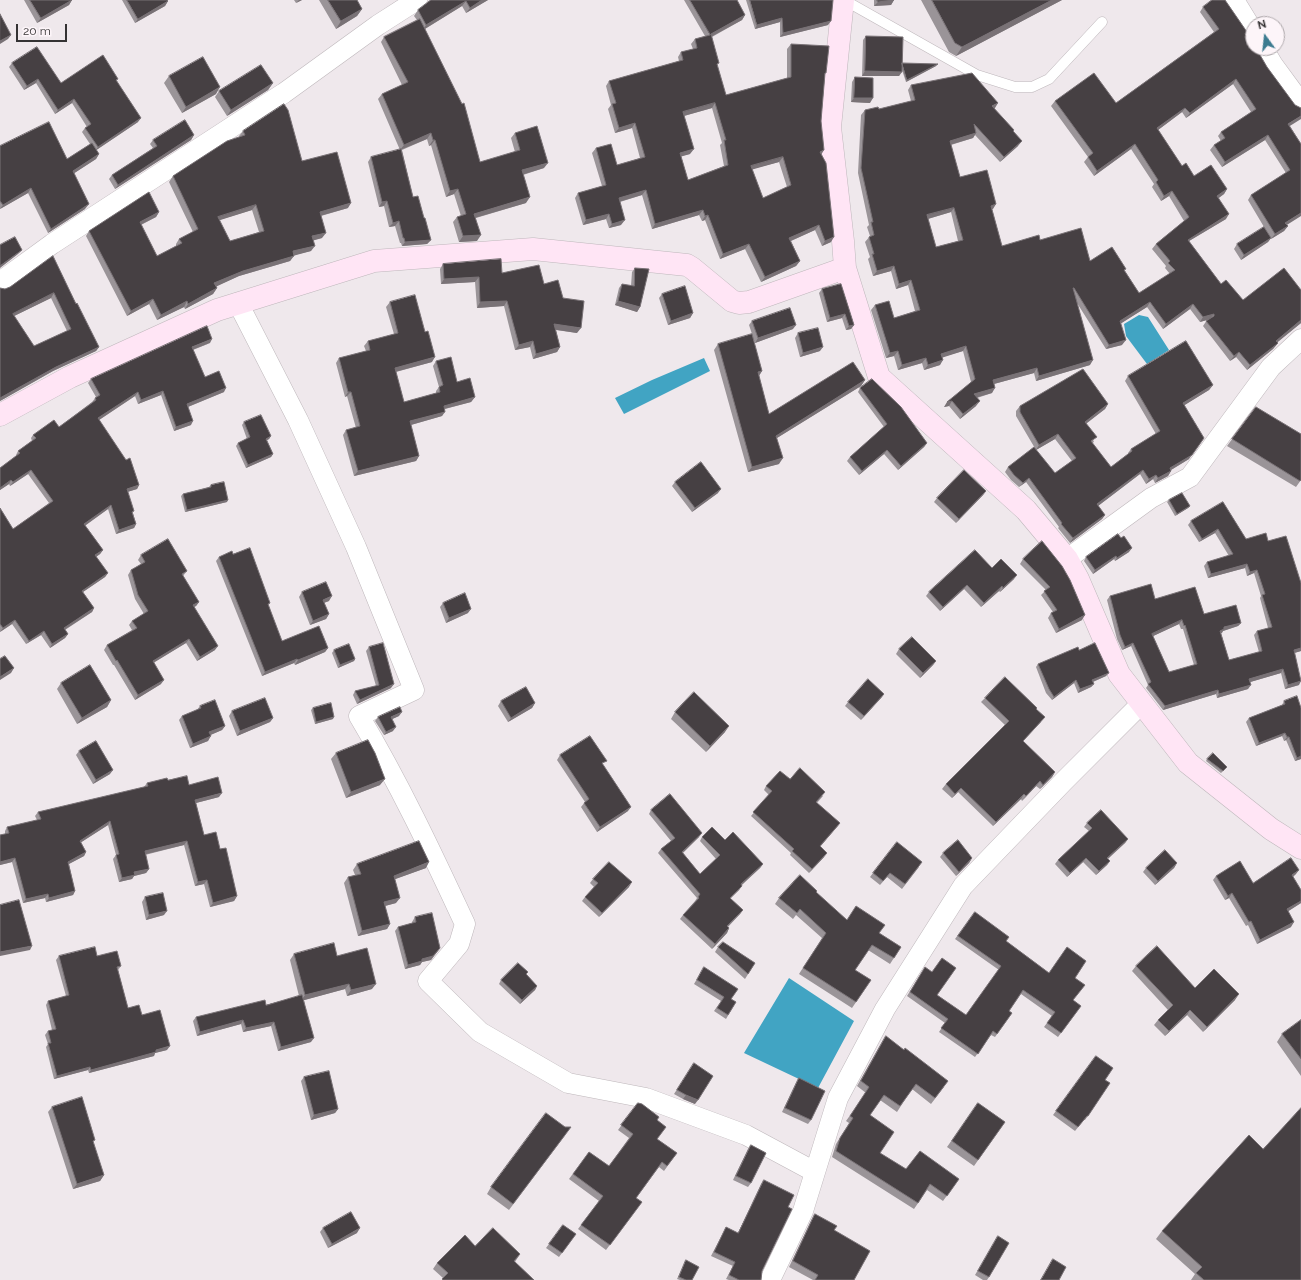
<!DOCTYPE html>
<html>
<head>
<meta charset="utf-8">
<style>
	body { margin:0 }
	#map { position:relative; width:1301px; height:1280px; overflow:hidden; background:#efe8ec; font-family:Raleway,sans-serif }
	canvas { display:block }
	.north { position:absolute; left:1245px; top:16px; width:40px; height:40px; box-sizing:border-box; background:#fdf5f9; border:1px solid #ada7aa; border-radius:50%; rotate:345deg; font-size:11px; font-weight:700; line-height:16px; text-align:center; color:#343233 }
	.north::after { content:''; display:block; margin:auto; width:14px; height:18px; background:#3c7b90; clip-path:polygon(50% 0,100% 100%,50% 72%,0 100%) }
	.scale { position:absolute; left:16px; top:24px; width:51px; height:18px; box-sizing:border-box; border:2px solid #343233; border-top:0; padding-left:5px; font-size:12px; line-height:14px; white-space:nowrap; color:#343233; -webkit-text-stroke:3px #fdf5f9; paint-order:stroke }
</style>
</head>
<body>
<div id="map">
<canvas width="1301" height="1280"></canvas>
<div class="north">N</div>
<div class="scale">20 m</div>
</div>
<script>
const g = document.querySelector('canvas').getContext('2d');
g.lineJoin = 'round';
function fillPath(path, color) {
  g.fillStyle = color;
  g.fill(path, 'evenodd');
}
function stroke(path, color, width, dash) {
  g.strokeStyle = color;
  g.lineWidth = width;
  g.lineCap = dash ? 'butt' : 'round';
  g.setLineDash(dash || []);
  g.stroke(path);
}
const water = new Path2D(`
	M1139,315L1148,317L1169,350L1147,364L1126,336L1124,324Z
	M704,358L710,371L624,414L615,398L652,380Z
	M789,978L854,1021L818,1088L744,1053Z`);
const lane = new Path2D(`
	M844,0L977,75L1015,87H1032L1049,79L1102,22`);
const street = new Path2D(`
	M1234,0L1253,31
	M1263,48L1273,65L1301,103
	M0,282L52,244L284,93L378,25L417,0
	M238,303L298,420L356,547L414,690L359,716C399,783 432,853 465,924L459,944L428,981L480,1032L568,1083L646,1098L746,1135L815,1172
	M1067,559L1151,498L1190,477L1271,367L1301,339
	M770,1280L803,1211L838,1098L885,1009L963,886L1063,782L1142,703`);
const secondary = new Path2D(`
	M843,0L830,127L843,241L845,268L879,377L1026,510L1067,559L1078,579L1119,674L1188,763L1271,829L1301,848
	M0,415L70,377L217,310L374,261L533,249L687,265L692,268L732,301L739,303L749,302L845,268`);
const wall = new Path2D(`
	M24,0H72L69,5L37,23Z
	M122,0H167L168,1L165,6L135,23Z
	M294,0H302L296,3Z
	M319,0H357L362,9L357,16L336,29Z
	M431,0H488L466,13L462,6L425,29L480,162L515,152L511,138L515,133L544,168L523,175L526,203L476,218L477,241L459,242L453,222L457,217L461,216L454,194L446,197L431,145L429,146L427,139L402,150L413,197L424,218L431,240L427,244L402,246L401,243H400L395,226L389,227L384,206L379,207L368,162L371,157L400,150L378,99L382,94L402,85L381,42L384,37L417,20L414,16L418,10Z
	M684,0H737L745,15L742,20L712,37L717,66L726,95L787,78V49L791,44L825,75L821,121V155L831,242L822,246L815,230L791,241L800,261L796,266L761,282L745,249L720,259L705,220L702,221L699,215L652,229L642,195L620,202L621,225L609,228L606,219L583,225L575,198L578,193L602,186L592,153L596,148L617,165L640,158L632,128L615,133L608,109L611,105L606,86L609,81L679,61L678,57L681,52L693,49L691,44L695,39L705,36ZM712,108L722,143L720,145L724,166L688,180L681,156L690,154L684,116ZM779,162L787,187L763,198L752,169Z
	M746,0H833L828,25L780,37V22L755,29Z
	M874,0H894L891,5L874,6Z
	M921,0H1062L956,56L949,52Z
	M1203,7L1253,48L1290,126L1301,144L1287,225L1288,226L1284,231L1271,239V238L1268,242L1241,260L1234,249L1237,244L1264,227L1248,200L1251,195L1286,173L1265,140L1222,167L1210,150L1214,145L1221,141L1218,136L1221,132L1251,112L1233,84L1186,118L1182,112L1158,130L1182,166L1194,176L1227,189L1224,194L1219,198L1226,219L1189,241L1221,284L1243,300L1301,290V323L1277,342L1278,343L1273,349L1247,370L1236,357L1230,361L1203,326L1207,320L1200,322L1190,309L1163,329L1147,307L1121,323L1122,345L1106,349L1077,303L1090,365L1036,381L1034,373L994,384L992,393L977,398L976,406L960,419L949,406L944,407L971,382L963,351L942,357L940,365L924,370L922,363L898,370L894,356L886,358L871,310L875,305L894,318L915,311L908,285L896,289L891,271L873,276L868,259L870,257L865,242L870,236L867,227L869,225L858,173L861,115L865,110L879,109L911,101L908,90L911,85L995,108L994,109L1013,131L1018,146L1000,162L975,135L973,138L951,145L960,177L996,204L992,209L1002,246L1040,240L1090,261L1125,271L1139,293L1170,274L1165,268L1166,266L1152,249L1156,244L1184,221L1169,196L1161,201L1152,187L1154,184L1131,149L1094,176L1084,162L1088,157L1051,106L1055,101L1116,103L1214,32L1200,12ZM951,212L958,241L936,247L928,219Z
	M866,36L902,63L936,66L906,82L902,70L899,76H862L863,40Z
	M12,63L61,83L117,81L138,122L96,150L99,154L96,159L74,173L85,209L48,233L28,193L0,209V146L67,159L90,144L82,132L85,128L87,127L72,103L55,114L36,83L24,90L9,67Z
	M169,76L216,94L182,113L164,83Z
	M855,77L870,103L851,102L852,82Z
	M273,83L268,90L227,116L215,97L219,91Z
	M243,131L302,161L348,208L321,216L322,238L313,240L311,251L294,255L290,261L239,276L216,286L217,288L213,294L185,309L184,307L157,320L149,304L127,316L86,236L89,231L159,212L156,217L141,225L157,256L176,246V244L179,239L193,232L169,182L173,176L240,137L239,136ZM252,210L259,232L230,241L219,220Z
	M194,135L191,140L115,189L109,179L112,175L153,148L150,144L153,140Z
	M53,256L76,304L99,347L96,351L53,371L0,401V288L5,289L10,287ZM51,298L67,331L34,346L14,316Z
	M443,264L502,273L544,284L563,298L577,333L556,330L560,347L557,352L533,359L530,347L515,350L504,306L477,308L475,282L441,284L440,269Z
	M635,268L640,307L637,312L615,305L619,288L622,284L631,286L632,272Z
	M841,284L854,325L851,329L846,330L842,318L827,322L819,293L822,289Z
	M662,294L693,313L690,318L668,325L659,298Z
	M390,302L432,362L396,372L404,402L436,393V391L439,387L433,366L436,361L457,382L475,397L471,402L445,409L442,416L411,425L419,456L416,461L354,476L343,435L346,430L356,428L347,396L345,397L336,363L339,358L366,351L364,346L368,341L394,334L386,307Z
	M752,321L793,329L755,343L752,336L762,371L759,376L769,414L865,380L861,386L777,438L779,464L748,472L714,350L718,344L752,334L749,325Z
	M798,333L820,351L800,357L795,338Z
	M210,343L193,350L205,377L224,392L188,407L191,425L174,431L161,395L138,404L135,396L99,420L139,485L137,489L127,492L133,513L136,524L134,528L116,534L108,509L85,525L103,550L100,554L96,557L108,573L105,577L83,592L94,608L92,612L65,630L68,634L65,638L50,648L41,635L26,644L12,624L0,632V508L13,529L49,503L28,474L10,486L9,484L0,490V468L16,456V455L18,451L32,441L31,438L33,435L59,427L92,402L96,397L88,383L91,379Z
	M1128,376L1213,385L1209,390L1184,405L1189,459L1171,470V471L1168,476L1155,483L1153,479L1146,484L1140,474L1098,506L1105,515L1102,519L1070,543L1058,528L1059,527L1026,482L1019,487L1011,480L1005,472L1008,467L1055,473L1072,461L1055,439L1036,450L1016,416V411L1020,406L1108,404L1105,409L1086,423L1094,442L1092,443L1111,467L1128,454V453L1131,449L1156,434L1125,381Z
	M860,388L927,443L924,447L898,470L884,454L859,475L847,461L850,457L884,427L858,392Z
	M1256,407L1301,480L1296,487L1227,446Z
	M244,422L271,436L269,439L267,440L273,454L271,457L246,468L236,446L238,443L247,439L242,425Z
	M675,482L718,493L692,512L672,486Z
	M211,485L227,502L185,512L181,496L183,494L209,487Z
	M986,491L983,495L956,523L934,502L937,498Z
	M1169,500L1190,506L1188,508L1175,516L1167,502Z
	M1223,502L1246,539L1268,541L1301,583V651L1294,653L1299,685L1285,689L1281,673L1250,682L1248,689L1217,698L1216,694L1163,710L1146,688L1148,685L1131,646L1122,650L1117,639L1107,600L1110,596L1155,599L1204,614L1241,623L1238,626L1223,631L1221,633L1229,660L1259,652L1254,635L1257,631L1268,628L1260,598L1261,596L1254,573L1247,576L1245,568L1208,578L1204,566L1207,562L1229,556L1215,533L1199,542L1188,525L1191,521ZM1179,624L1181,629H1183L1194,665L1169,672L1153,636Z
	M1129,552L1115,561L1114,559L1093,574L1084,561L1086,557Z
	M233,554L270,603L268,605L282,641L328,648L325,652L295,665L294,663L262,676L216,561L219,557Z
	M141,555L187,571L183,576L199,602L196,606L194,607L215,650L197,661L186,643L154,662L161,684L135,700L114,665H113L104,650L107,645L132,630L129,625L132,621L144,614L135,599L128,575L131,570L141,564L138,560Z
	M1023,559L1082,620L1056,633L1048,618L1051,613L1053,612L1041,595L1046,590L1020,564Z
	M992,568L1014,579L1000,592L999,591L981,607L964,589L940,611L926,596L929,592Z
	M302,592L329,601L324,603L329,614L326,619L310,625L299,597Z
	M443,603L468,613L446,623L440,607Z
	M369,647L391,688L357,704L353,695L355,691L376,686L366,651Z
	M899,649L936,661L933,665L920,678L896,654Z
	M334,650L355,659L354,661L338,668L332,653Z
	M1079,650L1106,676L1093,682L1094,684L1091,687L1078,693L1074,683L1052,700L1046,693L1036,667L1038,664Z
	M61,683L111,700L107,707L77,724L57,689Z
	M884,694L881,698L861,720L845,706L848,702Z
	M985,698L1037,708L1036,709L1041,722L1023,741L1055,772L1052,777L1040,789L1036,786L1022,801L1021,799L993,826L958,792L952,798L942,789L946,784L1005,725L981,702Z
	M501,701L535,703L532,708L508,722L498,706Z
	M1284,701L1301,708V759L1295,761L1286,740L1284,741L1282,736L1256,746L1246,722L1249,718L1282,705Z
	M200,706L225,726L222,730L210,735L208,741L190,748L179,720L182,716L197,710Z
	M313,708L333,719L315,724L311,710Z
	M232,711L273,718L270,722L237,736L229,716Z
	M675,712L725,732L706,752L671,719Z
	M399,716L392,719L393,731L384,735L375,721L378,717Z
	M79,751L110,774L93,784L76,755Z
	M336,753L380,785L346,798L331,759Z
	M560,755L603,765L628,811L597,832L581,807L585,802L557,760Z
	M1207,759L1227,767L1221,773L1206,761Z
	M790,779L823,796L817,803L840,823L820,847L824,857L809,873L790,855L791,853L751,816L769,795L764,790L766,786Z
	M168,780L189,785L219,797L196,803L204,835L220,849L237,896L234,901L210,907L204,884L195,886L184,845L145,855L149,869L146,873L134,876L132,879L119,882L113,859L116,855L108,825L81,842L86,852L84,856L69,864L75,891L73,895L46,902L45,898L23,903L12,862L0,865V835L5,834V831L7,827L37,820L35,816L38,812L144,787L147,783Z
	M651,810L699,837L683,853L700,874L716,859L700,841L702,837L725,840L763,864L760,868L742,885L739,890L730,898L743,910L740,914L728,927L729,928L727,933L712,949L680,919L683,915L695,901L697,898L658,853L661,849L671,841L649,814Z
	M1087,823L1128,839L1125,843L1108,859L1110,861L1107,865L1096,875L1083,862L1067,877L1055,864L1058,860L1089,831L1084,827Z
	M943,853L972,858L969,863L956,876L940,857Z
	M1177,863L1174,868L1155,885L1143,872L1146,868Z
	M357,864L426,868L395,879L396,903L385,906L390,924L387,929L358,936L344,883L348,877L355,875L353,870Z
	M919,867L902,889L887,877L880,885L870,877L873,873Z
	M1296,874L1293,877L1301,903L1288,911L1291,927L1257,944L1248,925L1246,926L1229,898L1225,900L1213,880L1216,876L1253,883Z
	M593,879L629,887L599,917L582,901L585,897L594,887L590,883Z
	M816,893L846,920L879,933L901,947L890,964L868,950L855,970L871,980L852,1008L799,974L822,938L796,915L793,919L775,904L779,898Z
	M145,897L164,915L146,920L142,902Z
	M975,912L1006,941L1049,973L1075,978L1073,1000L1081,1006L1058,1037L1044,1027L1052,1016L1021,994L1009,1011L1012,1013L995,1037L991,1035L975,1057L939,1032L945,1023L907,996L925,967L937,995L966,1015L999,970L955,939Z
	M415,917L440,948L431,960L422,962L420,965L405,969L395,931L398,927L412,923V922Z
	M718,947L755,963L745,979L715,952Z
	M294,954L337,956L372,989L347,996L345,989L304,1000L311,1042L278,1051L271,1026L243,1032L241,1024L197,1036L193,1021L196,1017L266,1005L299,996L290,960Z
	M59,956H97L121,966L118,970L128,1008L142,1015L167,1050L155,1053L154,1056L89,1073L88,1070L54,1079L46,1047L48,1044L45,1035L48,1031L52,1030L46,1005L48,1001L66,996L56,960Z
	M1136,966L1195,988L1235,1000L1203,1032L1187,1015L1165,1036L1154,1025L1158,1020L1168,1010L1132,971Z
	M704,967L731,999L736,1002L726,1019L714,1011L721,1001L694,984Z
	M526,974L537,986L535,990L520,1004L499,984L501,980Z
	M1301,1020V1076L1277,1042L1282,1034Z
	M886,1036L944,1087L931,1104L912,1089L897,1112L880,1100L870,1115L880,1153L906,1169L959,1179L943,1201L927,1190L914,1209L832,1157L836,1144L849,1123L846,1121L866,1093L857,1086L882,1042Z
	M1096,1056L1105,1080L1110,1083L1085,1120H1084L1075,1131L1053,1115Z
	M691,1068L695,1104L683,1099L674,1094Z
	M304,1077L338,1109L335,1113L311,1120L301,1081Z
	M799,1078L811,1120L808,1124L782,1112L796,1083Z
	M638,1103L657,1120V1139L677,1153L664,1171L659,1167L636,1198L642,1202L606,1250L578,1229L599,1201L569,1179L589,1152L609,1166L629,1138L618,1130Z
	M978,1103L1005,1122L974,1166L947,1147Z
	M52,1107L104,1175L100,1181L73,1189L48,1112Z
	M566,1134L509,1210L487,1194L491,1187Z
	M751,1145V1183L748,1187L733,1180L748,1149Z
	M1263,1149L1301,1280H1191L1195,1274L1156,1239L1162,1231Z
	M764,1180L788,1207L762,1271L761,1280H729L726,1279L733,1266L711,1256L724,1231L726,1227L738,1233L761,1184Z
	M815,1214L834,1230L854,1280H813L789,1267L812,1219Z
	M563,1225L576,1234L559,1257L546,1248Z
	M323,1228L357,1233L328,1248L320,1232Z
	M998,1236L989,1277L987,1280H983L975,1275Z
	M475,1246L520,1254L515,1262L534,1280H442L443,1278L433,1269L437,1263Z
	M686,1260L692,1280H680L677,1279Z`);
const shadedWall = new Path2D(`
	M72,0L69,5L37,23L41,18Z
	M299,0H302L296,3Z
	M482,0H488L466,13L470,8Z
	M894,0L891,5L874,6L878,2Z
	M1052,0H1062L956,56L962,47Z
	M168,1L165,6L135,23L138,19Z
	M466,1L462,6L423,30L426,25Z
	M362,9L357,16L336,29L341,21Z
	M745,15L742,20L707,39L711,34Z
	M782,18L780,22L755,29L757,25Z
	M831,21L828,25L780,37L783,33Z
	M11,35L8,39L0,44V41Z
	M938,64L936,66L906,82L907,80Z
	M865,71L902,72L899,76H862Z
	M38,79L36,83L24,90L27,86Z
	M1236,79L1233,84L1186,118L1190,113Z
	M273,83L268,90L227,116L231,110Z
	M220,87L216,94L182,113L186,107Z
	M854,98H873L870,103L851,102Z
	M74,99L72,103L55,114L58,110Z
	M715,103L712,108L680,117L683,112Z
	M998,103L995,108L988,111L992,106Z
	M1185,108L1182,112L1154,133L1157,128Z
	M1301,116V119L1285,129L1288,124Z
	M141,118L138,122L95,151L98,147Z
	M635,123L632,128L615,133L619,128Z
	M431,133L427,139L400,150L404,145Z
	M976,133L973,138L946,146L950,141Z
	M194,135L191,140L115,189L118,185Z
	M1268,135L1265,140L1222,167L1225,162Z
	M433,140H435L431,145L429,146Z
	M1022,141L1018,146L1000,162L1004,157Z
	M1135,144L1131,149L1094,176L1097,171Z
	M694,149L690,154L676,158L680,153Z
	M824,150L821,155L820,152Z
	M99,154L96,159L70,176L73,171Z
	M783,157L779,162L747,171L751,166Z
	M548,163L544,168L518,176L522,170Z
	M31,188L28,193L0,209L3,205Z
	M458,189L454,194L446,197L450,191Z
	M1227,189L1224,194L1214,201L1217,196Z
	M646,190L642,195L615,203L619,198Z
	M1172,191L1169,196L1161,201L1164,196Z
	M530,197L526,203L471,219L474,214Z
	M387,201L384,206L379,207L382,202Z
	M351,203L348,208L316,217L320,212Z
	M89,204L85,209L48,233L51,229Z
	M996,204L993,209L988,210L991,206Z
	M256,205L252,210L214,222L218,217Z
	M954,208L951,212L924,220L927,215Z
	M703,210L699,215L652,229L655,224Z
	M159,212L156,217L136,227L140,222Z
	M1301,213V216L1282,228L1285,223Z
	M609,214L606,219L583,225L586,220Z
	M1229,214L1226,219L1184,244L1188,240Z
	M708,215L705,220L702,221L705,216Z
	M625,220L621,225L609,228L612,224Z
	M399,221L395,226L389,227L393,223Z
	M819,225L815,230L786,243L789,238Z
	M1288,226L1284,231L1271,239L1275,234Z
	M326,233L322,238L308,242L312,236Z
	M481,235L477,241L459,242L463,236Z
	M834,237L831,242L822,246L825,241Z
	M1271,238L1268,242L1241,260L1244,255Z
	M431,240L427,244L402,246L405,242Z
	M749,244L745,249L720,259L723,254Z
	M315,246L311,251L289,257L293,251Z
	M22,250L18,254L0,268V266Z
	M294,256L290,261L239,276L211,289L214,283L243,271Z
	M800,261L796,266L761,282L765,277Z
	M894,266L891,271L873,276L877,271Z
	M479,277L475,282L441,284L444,279Z
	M911,280L908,285L896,289L899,284Z
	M217,288L213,294L185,309L188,304Z
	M54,293L51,298L10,318L13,314Z
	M153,299L149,304L127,316L131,311Z
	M187,301L184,307L157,320L161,315Z
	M507,301L504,306L477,308L480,302Z
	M618,301L640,307L637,312L615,305Z
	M1150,302L1147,307L1117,326L1120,321Z
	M1193,304L1190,309L1163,329L1166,324Z
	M693,313L690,318L668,325L671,321Z
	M845,314L842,318L827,322L830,318Z
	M1214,314L1210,319L1200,322L1203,317Z
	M1301,320V323L1273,346L1276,341Z
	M554,324L581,328L577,333L551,329Z
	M796,325L793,329L755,343L758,338Z
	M854,325L851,329L846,330L849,326Z
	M212,339L210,343L189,351L192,347Z
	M1126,340L1122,345L1106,349L1109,345Z
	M533,341L530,347L515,350L519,345Z
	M1278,343L1273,349L1247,370L1250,365Z
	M966,346L963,351L938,359L941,354Z
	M99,347L96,351L53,371L0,401V398L56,367Z
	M560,347L557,352L533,359L536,354Z
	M823,347L820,351L800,357L803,353Z
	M898,351L894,356L886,358L890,353Z
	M1239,352L1236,357L1230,361L1234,356Z
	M435,357L432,362L391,373L395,368Z
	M926,358L922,363L898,370L902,365Z
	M943,360L940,365L924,370L928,365Z
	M1093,360L1090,365L1036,381L1039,376Z
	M1037,368L1034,373L990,385L993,380Z
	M762,371L758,377V372Z
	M865,380L861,386L772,441L776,436Z
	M1213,385L1209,390L1180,408L1183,403Z
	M226,388L224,392L185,408L187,404Z
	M995,388L992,393L971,399L974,394Z
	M163,391L161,395L138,404L141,400Z
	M138,392L135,396L96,422L98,418Z
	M348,392H351L347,396L345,397Z
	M475,397L471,402L440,410L444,406Z
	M952,401L949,406L944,407L947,402Z
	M980,401L976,406L960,419L963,414Z
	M1108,404L1105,409L1082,427L1085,422Z
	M445,412L442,416L407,426L410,421Z
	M193,421L191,425L174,431L176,427Z
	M1058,434L1055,439L1036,450L1039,445Z
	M271,436L269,439L264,442L266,439Z
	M1204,438L1189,459L1166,473L1170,468Z
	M927,443L924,447L898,470L901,466Z
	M887,450L884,454L859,475L862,471Z
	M273,454L271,457L246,468L248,465Z
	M419,456L416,461L354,476L358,471Z
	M783,458L779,464L748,472L752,467Z
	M31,470L28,474L10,486L13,482Z
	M1143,470L1140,474L1094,509L1097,504Z
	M1171,471L1168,476L1155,483L1158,478Z
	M1156,475L1153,479L1146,484L1149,479Z
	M1029,478L1026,482L1019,487L1023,483Z
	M11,480L9,484L0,490V488Z
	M139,485L137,489L124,493L127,489Z
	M721,489L718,493L692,512L695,508Z
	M986,491L983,495L956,523L959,519Z
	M228,500L227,502L185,512L187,510Z
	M111,505L108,509L82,528L84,524Z
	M1190,506L1188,508L1175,516L1177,514Z
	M1105,515L1102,519L1070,543L1073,538Z
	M136,524L134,528L116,534L119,530Z
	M1218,529L1215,533L1199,542L1202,539Z
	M1132,548L1129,552L1115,561L1117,558Z
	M103,550L100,554L93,559L95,555Z
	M1116,556L1114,559L1093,574L1095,570Z
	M1247,564L1245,568L1208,578L1211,574Z
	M1257,570L1254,573L1247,576L1250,572Z
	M108,573L105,577L80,594L82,591Z
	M1017,575L1014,579L1000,592L1003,588Z
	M967,585L964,589L940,611L943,607Z
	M1002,586L999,591L981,607L984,603Z
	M332,596L329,601L320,604L323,600Z
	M199,602L196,606L190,609L193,605Z
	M94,608L92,612L61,632L64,628Z
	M471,609L468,613L446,623L449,618Z
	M329,614L326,619L310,625L313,621Z
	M1085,615L1082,620L1056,633L1059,629Z
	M15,620L12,624L0,632L3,628Z
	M1182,620L1179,624L1149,638L1152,634Z
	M1241,623L1238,626L1223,631L1222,633L1218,634L1220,631L1224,627Z
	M44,631L41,635L26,644L29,641Z
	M68,634L65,638L50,648L52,644Z
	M189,639L186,643L150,665L153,661Z
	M1133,643L1131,646L1122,650L1125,647Z
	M218,646L215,650L197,661L200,657Z
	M328,648L325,652L295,665L298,660Z
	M1301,648V651L1291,654L1294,650Z
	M297,659L294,663L262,676L265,672Z
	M355,659L354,661L338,668L340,665Z
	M936,661L933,665L920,678L923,673Z
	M14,668L11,673L0,680V677Z
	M1283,669L1281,673L1247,683L1249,679Z
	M1109,673L1106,676L1090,683L1092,680Z
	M164,680L161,684L135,700L138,695Z
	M1076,680L1074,683L1052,700L1054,697Z
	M1301,681L1299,685L1285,689L1288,685Z
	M394,684L391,688L357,704L360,700Z
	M1094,684L1091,687L1078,693L1080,689Z
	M1251,685L1248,689L1217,698L1219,694Z
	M1218,690L1216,694L1163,710L1165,706Z
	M884,694L881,698L861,720L864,716Z
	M111,700L107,707L77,724L82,718Z
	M535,703L532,708L508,722L511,718Z
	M402,712L399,716L388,721L391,717Z
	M334,717L333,719L315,724L316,722Z
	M273,718L270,722L237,736L240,731Z
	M225,726L222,730L206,737L209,732Z
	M729,726L725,732L706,752L710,746Z
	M396,727L393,731L384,735L386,732Z
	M1285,733L1282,736L1256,746L1259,743Z
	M211,736L208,741L190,748L193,744Z
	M1287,737H1289L1286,740L1284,741Z
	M1301,756V759L1295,761L1297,758Z
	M113,770L110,774L93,784L96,780Z
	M1055,772L1052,777L1040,789L1043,785Z
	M385,779L380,785L346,798L351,792Z
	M1040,781L1036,786L1022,801L1026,796Z
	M961,788L958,792L952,798L955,794Z
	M222,793L219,797L192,804L195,800Z
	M1024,794L1021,799L993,826L996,822Z
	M631,807L628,811L597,832L600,827Z
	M110,821L108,825L77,845L80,841Z
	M840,823L837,827L817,850L820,846Z
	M702,833L699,837L679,856L682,852Z
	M1128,839L1125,843L1104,862L1107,858Z
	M187,841L184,845L142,855L145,851Z
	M86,852L84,856L65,866L68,862Z
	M827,853L824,857L809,873L812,869Z
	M15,858L12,862L0,865V862Z
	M972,858L969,863L956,876L959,872Z
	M1086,858L1083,862L1067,877L1070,873Z
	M1110,861L1107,865L1096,875L1099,871Z
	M429,862L426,868L390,881L394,876Z
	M1177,863L1174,868L1155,885L1158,881Z
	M763,864L760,868L738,888L741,884Z
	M149,869L146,873L134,876L132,879L119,882L122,878L134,872Z
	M1299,870L1296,874L1289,879L1292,875Z
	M207,880L204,884L195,886L198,882Z
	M632,882L629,887L599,917L602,913Z
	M742,886L739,890L727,902L730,898Z
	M75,891L73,895L46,902L49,898Z
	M1232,893L1229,898L1225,900L1228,896Z
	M48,894L45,898L23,903L26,899Z
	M237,896L234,901L210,907L213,903Z
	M400,898L396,903L381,907L384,902Z
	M1301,901V903L1284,914L1287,909Z
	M743,910L740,914L724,930L727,926Z
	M167,911L164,915L146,920L149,915Z
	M1294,922L1291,927L1257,944L1260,940Z
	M390,924L387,929L358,936L362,931Z
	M729,928L727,933L712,949L715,944Z
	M32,946L30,950L0,956V952Z
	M440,948L431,960L422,962L420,965L405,969L408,965L422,959Z
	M349,984L345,989L301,1001L305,995Z
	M376,984L372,989L347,996L351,990Z
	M537,986L535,990L520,1004L522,1000Z
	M1239,994L1235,1000L1203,1032L1207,1027Z
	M1190,1010L1187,1015L1165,1036L1169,1031Z
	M243,1020L241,1024L197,1036L200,1032Z
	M274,1022L271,1026L243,1032L246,1028Z
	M314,1038L311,1042L278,1051L281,1047Z
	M170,1046L167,1050L155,1053L154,1056L89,1073L91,1070L156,1050Z
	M90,1067L88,1070L54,1079L57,1076Z
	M686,1095L698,1100L695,1104L683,1099Z
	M338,1109L335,1113L311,1120L314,1115Z
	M104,1175L100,1181L73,1189L77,1184Z
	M360,1228L357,1233L328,1248L332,1244Z`);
const building = new Path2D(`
	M30,0H72L41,18Z
	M127,0H167L168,1L138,19Z
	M328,0H357L362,9L341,21Z
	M431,0H482L470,8L466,1L426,25L418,10Z
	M690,0H737L745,15L711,34L719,63L717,64L726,95L791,77V44L829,46L826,73H825L821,121L824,150L820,152L826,163L834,237L825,241L819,225L789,238L800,261L765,277L749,244L723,254L708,215L705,216L703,210L655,224L646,190L619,198L625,220L612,224L609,214L586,220L578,193L606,185L596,148L611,144L617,165L645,157L635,123L619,128L612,104L616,103L609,81L683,60L681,52L697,48L695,39L710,35ZM715,103L726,140H724L728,165L688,180L680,153L694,149L683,112ZM783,157L791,185L763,198L751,166Z
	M750,0H833L831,21L783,33L782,18L757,25Z
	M877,0H894L878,2Z
	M932,0H1052L962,47L955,43Z
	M1212,0H1225L1247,32L1253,39V48H1256L1267,67L1295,105L1301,108V116L1288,124L1301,144V213L1285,223L1288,226L1275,234L1251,195L1290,170L1268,135L1225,162L1214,145L1225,138L1221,132L1256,109L1236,79L1190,113L1185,108L1157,128L1182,166L1186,163L1194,176L1211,165L1227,189L1217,196L1229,214L1188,240L1221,284L1226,280L1243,300L1284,268L1301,290V320L1276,341L1278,343L1277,344L1250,365L1239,352L1234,356L1206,321L1214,316V314L1203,317L1193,304L1166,324L1150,302L1120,321L1126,340L1109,345L1074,288H1073L1093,360L1039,376L1037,368L993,380L995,388L974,394L980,401L963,414L952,401L947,402L975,379L966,346L941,354L943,360L928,365L926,358L902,365L898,351L890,353L875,305L889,301L894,318L920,310L911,280L899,284L894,266L877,271L872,254H874L869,237L874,235L871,222H873L861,168L865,110L878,107L879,109L915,100L911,85L972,73L998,103L992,106L1014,130L1013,131L1022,141L1004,157L974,124L976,133L950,141L960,177L987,170L996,204L991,206L1002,246L1039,235L1040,240L1081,228L1090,261L1112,247L1126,269L1124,270L1139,293L1175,270L1168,263L1170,261L1156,244L1189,217L1172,191L1164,196L1156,182L1158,180L1135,144L1097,171L1088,157L1093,153L1055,101L1094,73L1116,103L1219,29L1203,7ZM954,208L963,240L936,247L927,215Z
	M0,14L11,35L0,41Z
	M420,19L462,104L464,103L480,162L520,150L515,133L537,126L548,163L522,170L530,197L474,214L481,235L463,236L457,217L466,214L458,189L450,191L435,140H433L431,133L404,145L382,94L408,82L384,37Z
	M866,36L903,37L902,72L865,71Z
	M37,47L61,83L103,55L118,79L116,80L141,118L98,147L85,128L91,124L74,99L58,110L38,79L27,86L12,63Z
	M203,57L220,87L186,107L169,76Z
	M902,63L938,64L907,80Z
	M261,65L273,83L231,110L219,91Z
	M855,77L873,78V98H854Z
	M284,104L288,110L302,161L337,152L351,203L320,212L326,233L312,236L315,246L293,251L294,256L243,271L214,283L217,288L188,304L187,301L161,315L153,299L131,311L89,231L149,192L159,212L140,222L157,256L182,243L179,239L198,229L173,176L227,141L245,135L243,131ZM256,205L264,231L230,241L218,217Z
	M185,120L194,135L118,185L112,175L157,146L153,140Z
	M49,122L67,159L92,143L99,154L73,171L89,204L51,229L31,188L3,205L0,201V146Z
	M401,149L413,197L418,196L424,218H425L431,240L405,242L404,238H403L399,221L393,223L387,201L382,202L371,157Z
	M1264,227L1271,238L1244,255L1237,244Z
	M15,237L22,250L0,266V245Z
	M53,256L76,304L77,303L99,347L56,367L0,398V288L5,289L10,287ZM54,293L71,329L34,346L13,314Z
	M501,259L502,273L539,265L544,284L558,280L563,298L584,301L581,328L554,324L560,347L536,354L533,341L519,345L507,301L480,302L479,277L444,279L443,264Z
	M635,268L649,269L640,307L618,301L622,284L634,286Z
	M841,284L854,325L849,326L845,314L830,318L822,289Z
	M685,286L693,313L671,321L662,294Z
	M415,295L425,332L428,331L435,357L395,368L404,402L440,392L439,387L443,385L436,361L451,357L457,382L470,378L475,397L444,406L445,412L410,421L419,456L358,471L346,430L360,426L351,392H348L339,358L370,350L368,341L398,333L390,302Z
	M790,308L796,325L758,338L752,321Z
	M207,326L212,339L192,347L205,377L219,371L226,388L187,404L193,421L176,427L163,391L141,400L138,392L98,418L126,460L130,458L139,485L127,489L134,511L132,512L136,524L119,530L111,505L84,524L103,550L95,555L108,573L82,591L94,608L64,628L68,634L52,644L44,631L29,641L15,620L3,628L0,624V508L13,529L53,501L31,470L13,482L11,480L0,488V468L20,453L18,451L36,438L33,435L54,420L59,427L96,400L95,398L100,395L91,379Z
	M818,328L823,347L803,353L798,333Z
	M752,334L762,371L758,372L769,414L853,362L865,380L776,436L783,458L752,467L718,344Z
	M1186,341L1213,385L1183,403L1204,438L1192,455L1170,468L1171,471L1158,478L1156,475L1149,479L1143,470L1097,504L1105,515L1073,538L1061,524L1062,523L1029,478L1023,483L1014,475L1008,467L1034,447L1055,473L1076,458L1058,434L1039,445L1020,412V406L1083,369L1108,404L1085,422L1097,437L1091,441L1111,467L1132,451L1131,449L1160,431L1128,376Z
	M872,379L901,407L927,443L901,466L887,450L862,471L850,457L887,424L860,388Z
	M1256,407L1301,434V480L1300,481L1232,439Z
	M261,415L271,436L266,439L273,454L248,465L238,443L250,437L244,422Z
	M701,462L721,489L695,508L675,482Z
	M964,470L986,491L959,519L937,498Z
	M224,482L228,500L187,510L183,494L211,487V485Z
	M1182,493L1190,506L1177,514L1169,500Z
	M1223,502L1246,539L1266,533L1268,541L1286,536L1301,583V648L1294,650L1301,681L1288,685L1283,669L1249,679L1251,685L1219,694L1218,690L1165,706L1148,684L1151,682L1133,643L1125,647L1120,635L1110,596L1151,584L1155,599L1195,587L1204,614L1236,605L1241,623L1224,627V629L1220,631L1229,660L1262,651L1257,631L1272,627L1262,595L1265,594L1257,570L1250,572L1247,564L1211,574L1207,562L1233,554L1218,529L1202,539L1191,521ZM1182,620L1184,626L1185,625L1197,664L1169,672L1152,634Z
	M1118,534L1121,538L1124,536L1132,548L1117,558L1116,556L1095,570L1086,557Z
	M168,539L187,571L182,574L199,602L193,605L218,646L200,657L189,639L153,661L164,680L138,695L117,660L116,661L107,645L137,628L132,621L148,611L138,595L131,570L145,562L141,555Z
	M1042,541L1062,566L1070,580L1085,615L1059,629L1051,613L1057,610L1044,591L1050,587L1023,559Z
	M250,548L270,603L268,604L282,641L319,626L328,648L298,660L297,659L265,672L219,557L232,551L233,554Z
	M975,550L992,568L1001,559L1017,575L1003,588L1002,586L984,603L967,585L943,607L929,592Z
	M326,582L332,596L323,600L329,614L313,621L302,592Z
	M465,593L471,609L449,618L443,603Z
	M912,637L936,661L923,673L899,649Z
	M383,643L394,684L360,700L355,691L379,685L369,647Z
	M1095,643L1109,673L1092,680L1094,684L1080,689L1076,680L1054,697L1049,689L1038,664L1078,647L1079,650Z
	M349,644L355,659L340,665L334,650Z
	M5,656L14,668L0,677V659Z
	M90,665L111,700L82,718L61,683Z
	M1005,677L1037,708L1036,709L1045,717L1023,741L1055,772L1043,785L1040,781L1026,796L1024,794L996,822L961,788L955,794L946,784L1009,721L985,698Z
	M868,679L884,694L864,716L848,702Z
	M526,687L535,703L511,718L501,701Z
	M694,692L729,726L710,746L675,712Z
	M1297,696L1301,708V756L1297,758L1289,737H1287L1285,733L1259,743L1249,718L1285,704L1284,701Z
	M265,698L273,718L240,731L232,711Z
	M215,700L225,726L209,732L211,736L193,744L182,716L201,708L200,706Z
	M331,703L334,717L316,722L313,708Z
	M400,707L402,712L391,717L396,727L386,732L378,717Z
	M590,736L607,761L602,763L631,807L600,827L584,803L589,799L560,755Z
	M368,740L375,753L385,779L351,792L336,753Z
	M96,741L113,770L96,780L79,751Z
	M1213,753L1227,767L1223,771L1207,759Z
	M800,768L825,792L816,802L840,823L820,846L827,853L812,869L792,851L794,849L753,812L772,791L766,786L780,771L790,779Z
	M187,776L189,785L218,777L222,793L195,800L204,835L216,832L220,849L226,848L237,896L213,903L207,880L198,882L187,841L145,851L149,869L134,872L135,875L122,878L116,855L119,854L110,821L80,841L86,852L68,862L75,891L49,898L48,894L26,899L15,858L0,862V835L9,833L7,827L41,819L38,812L148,786L147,783L167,778L168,780Z
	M670,794L702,833L682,852L700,874L720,855L702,837L712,827L725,840L733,832L763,864L741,884L742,886L730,898L743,910L727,926L729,928L715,944L683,915L699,898L698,897L700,894L661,849L675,838L651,810Z
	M1101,810L1128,839L1107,858L1110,861L1099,871L1086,858L1070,873L1058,860L1092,828L1087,823Z
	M958,840L972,858L959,872L943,853Z
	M419,841L429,862L394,876L400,898L384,902L390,924L362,931L348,877L361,874L357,864Z
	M897,842L922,862L905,884L890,873L883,881L873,873Z
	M1165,850L1177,863L1158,881L1146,868Z
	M1291,858L1299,870L1292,875L1301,890V901L1287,909L1294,922L1260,940L1251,921L1249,922L1232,893L1228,896L1216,876L1240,861L1253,883Z
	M609,862L632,882L602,913L585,897L598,883L593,879Z
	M800,875L817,891L816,892L847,920L856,906L885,925L879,933L901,947L894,958L872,945L855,970L871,980L856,1002L803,968L826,933L800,909L797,913L779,898Z
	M163,893L167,911L149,915L145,897Z
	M19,900L32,946L0,952V905Z
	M975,912L1009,937L1006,941L1049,973L1067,947L1086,961L1075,978L1085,985L1073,1000L1081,1006L1061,1033L1047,1023L1055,1012L1023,990L1009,1011L1012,1013L997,1034L993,1031L978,1054L941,1028L948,1019L910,992L925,967L932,972L942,958L956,968L937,995L966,1015L1001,966L958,936Z
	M432,913L440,948L433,956L422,959V961L408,965L398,927L416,922L415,917Z
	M723,942L755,963L748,974L718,947Z
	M334,943L337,956L367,948L376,984L351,990L349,984L305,995L294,954Z
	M1157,946L1195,988L1214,969L1239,994L1207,1027L1190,1010L1169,1031L1158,1020L1173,1005L1136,966Z
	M95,947L97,956L117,951L121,966L117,967L128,1008L139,1005L142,1015L160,1010L170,1046L156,1050V1052L91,1070L90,1067L57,1076L48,1043H51L48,1031L56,1029L48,1001L69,995L59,956Z
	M518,963L528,972L526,974L537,986L522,1000L501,980Z
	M704,967L738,989L731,999L736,1002L728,1015L717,1008L724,997L697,980Z
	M302,995L314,1038L281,1047L274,1022L246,1028L243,1020L200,1032L196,1017L265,1000L266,1005Z
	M1301,1020V1059L1282,1034Z
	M886,1036L904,1050L905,1048L948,1081L935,1098L916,1084L900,1106L884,1095L870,1115L894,1132L880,1153L906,1169L920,1151L959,1179L947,1196L930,1184L918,1203L836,1151L840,1138L853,1118L850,1116L869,1087L861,1081Z
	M1096,1056L1113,1068L1105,1080L1110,1083L1088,1116H1087L1078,1127L1056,1111Z
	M694,1063L713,1076L698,1100L686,1095L677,1090Z
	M329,1071L338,1109L314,1115L304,1077Z
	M799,1078L825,1091L811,1120L785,1108Z
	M82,1097L95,1140L93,1141L104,1175L77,1184L52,1107Z
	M638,1103L642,1104L659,1117L657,1120L666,1127L657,1139L677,1153L667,1166L662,1162L636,1198L642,1202L610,1245L581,1225L603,1196L573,1174L589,1152L609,1166L633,1134L621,1125Z
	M978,1103L1005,1122L978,1160L952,1141Z
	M1301,1108V1280H1204L1196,1273L1202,1267L1162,1231L1249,1135L1263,1149Z
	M546,1113L565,1127H571L513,1204L491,1187Z
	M751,1145L766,1153L751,1183L736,1176Z
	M764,1180L794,1195L788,1207L792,1209L762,1271L761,1280H739L729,1275L735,1262L714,1252L726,1227L738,1233Z
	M351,1212L360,1228L332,1244L323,1228Z
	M815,1214L837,1226L834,1230L870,1251L854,1280H815L818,1275L793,1261Z
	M563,1225L576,1234L562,1253L549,1244Z
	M493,1228L520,1254L514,1261L534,1280H443L442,1279L448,1273L437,1263L465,1235L475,1246Z
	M998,1236L1009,1243L989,1277L978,1271Z
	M1053,1259L1066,1267L1059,1280H1041Z
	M686,1260L699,1267L692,1280H686L679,1277Z`);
fillPath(water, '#41a4c3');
stroke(lane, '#beb7bb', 11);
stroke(street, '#beb7bb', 21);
stroke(secondary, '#beb7bb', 23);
stroke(lane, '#fff', 10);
stroke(street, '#fff', 20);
stroke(secondary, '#ffe5f5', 22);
fillPath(wall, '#9a9498');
fillPath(shadedWall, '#797276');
fillPath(building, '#464043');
stroke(building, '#797276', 1);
</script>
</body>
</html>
